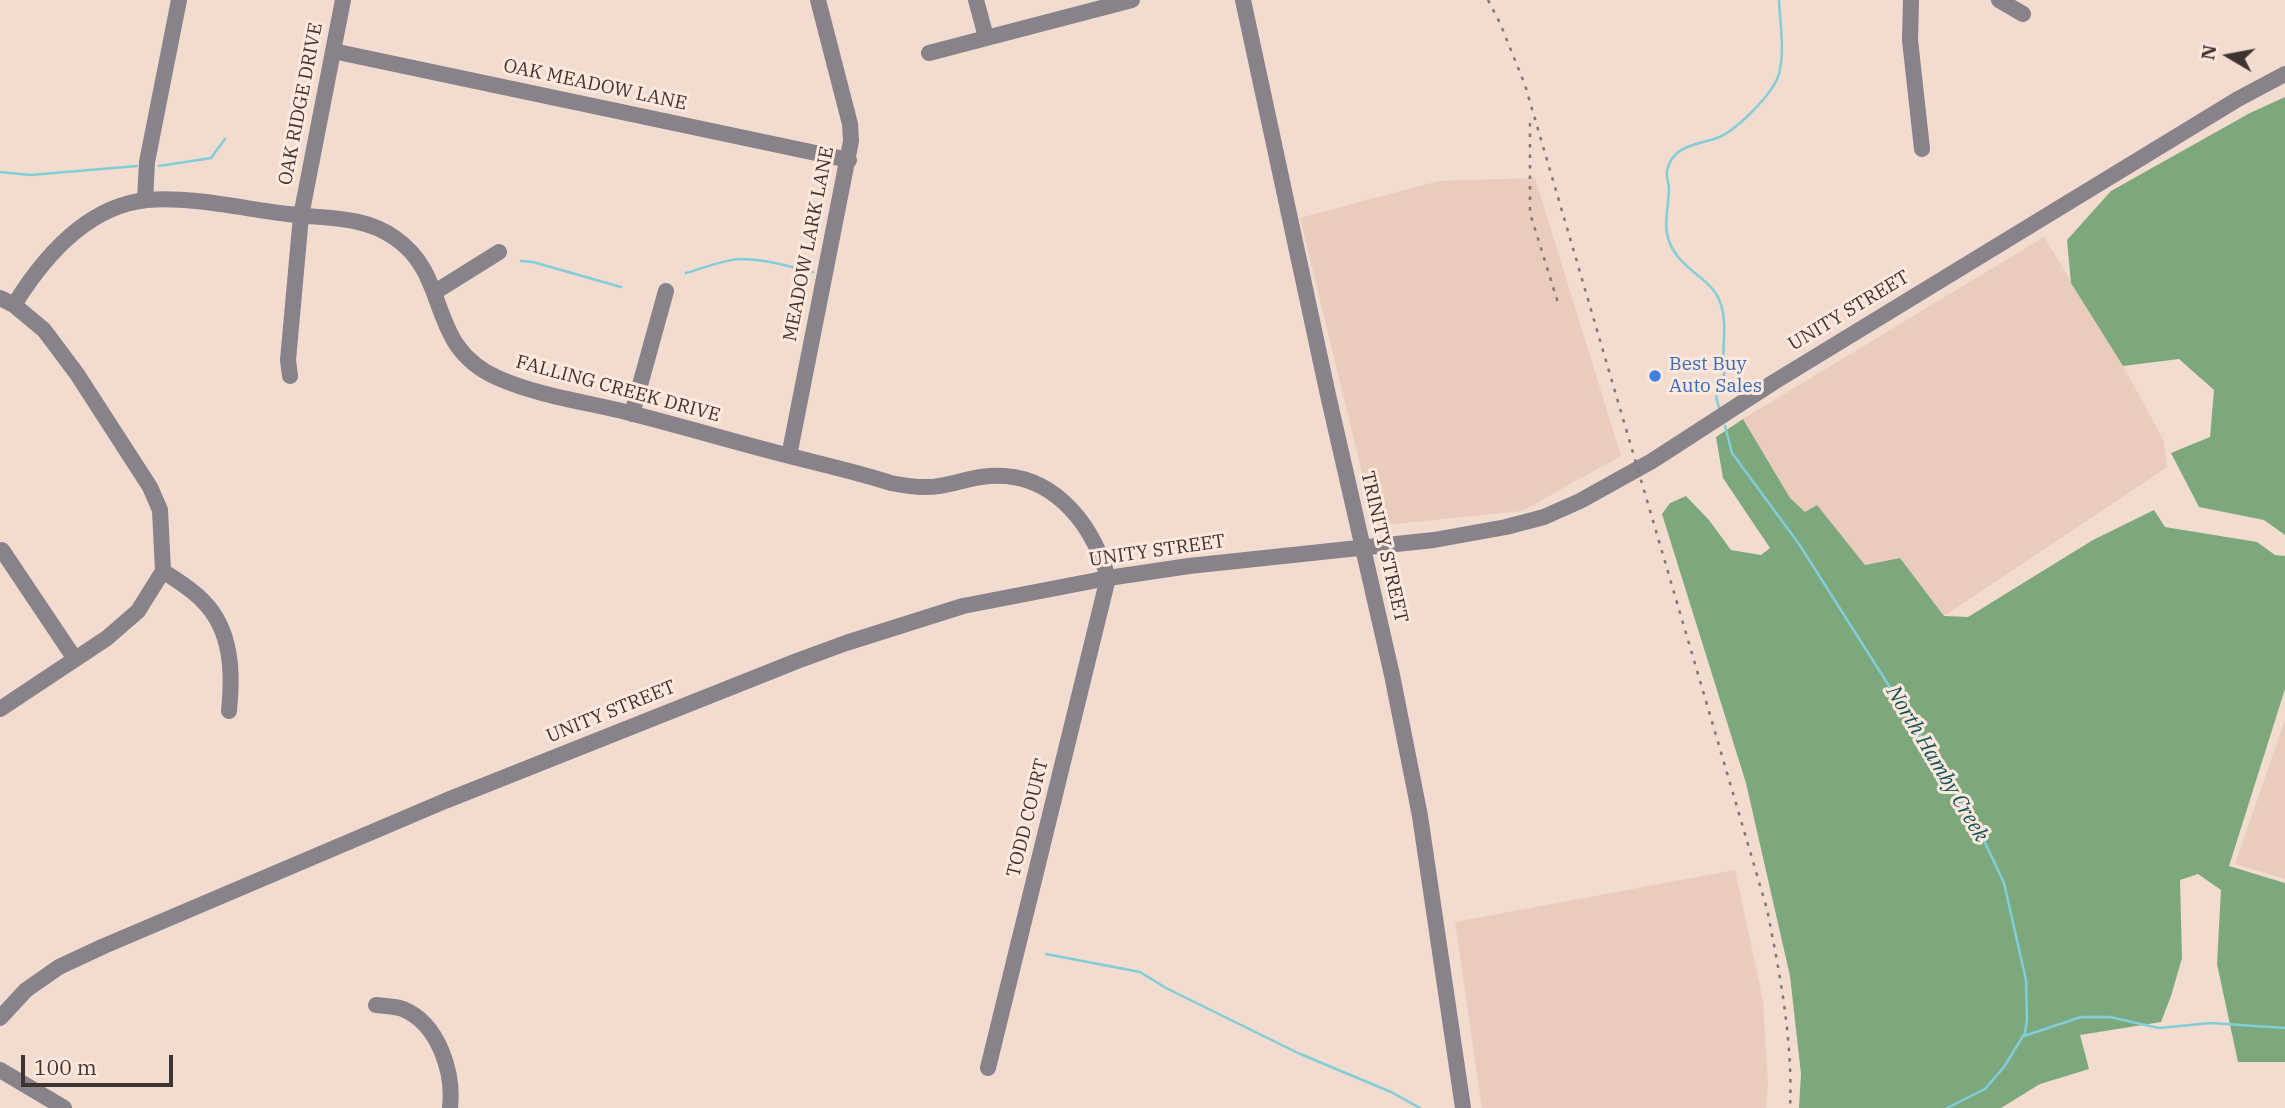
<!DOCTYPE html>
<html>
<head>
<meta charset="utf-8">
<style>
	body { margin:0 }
	#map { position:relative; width:2285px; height:1108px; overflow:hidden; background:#f2dbcf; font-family:"IBM Plex Serif",serif }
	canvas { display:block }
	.north { position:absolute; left:2194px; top:21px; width:70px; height:70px; -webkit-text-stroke:5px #ffe8dc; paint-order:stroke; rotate:280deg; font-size:19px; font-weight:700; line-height:28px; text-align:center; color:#3d3430 }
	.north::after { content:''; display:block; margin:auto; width:24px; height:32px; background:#3d3430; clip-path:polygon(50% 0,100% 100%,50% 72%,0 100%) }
	.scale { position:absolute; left:21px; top:1055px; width:152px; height:32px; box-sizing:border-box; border:4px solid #3d3430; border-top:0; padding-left:9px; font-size:21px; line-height:24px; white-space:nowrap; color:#3d3430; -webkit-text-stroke:5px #ffe8dc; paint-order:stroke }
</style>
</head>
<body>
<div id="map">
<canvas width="2285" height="1108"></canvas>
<div class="north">N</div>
<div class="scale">100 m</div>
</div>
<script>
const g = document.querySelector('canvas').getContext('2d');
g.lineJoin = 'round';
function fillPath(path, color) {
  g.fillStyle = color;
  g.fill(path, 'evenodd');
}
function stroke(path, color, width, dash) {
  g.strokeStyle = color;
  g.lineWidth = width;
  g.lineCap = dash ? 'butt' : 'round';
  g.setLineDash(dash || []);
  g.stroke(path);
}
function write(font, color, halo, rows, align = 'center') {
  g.font = font + ' "IBM Plex Serif",serif';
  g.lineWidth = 6;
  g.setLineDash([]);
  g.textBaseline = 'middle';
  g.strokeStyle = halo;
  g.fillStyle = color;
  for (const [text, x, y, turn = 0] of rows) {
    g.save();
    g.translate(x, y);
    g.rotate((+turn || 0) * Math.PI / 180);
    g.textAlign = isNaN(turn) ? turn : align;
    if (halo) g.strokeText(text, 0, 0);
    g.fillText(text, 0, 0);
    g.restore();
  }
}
const built = new Path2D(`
	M1535,178L1621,456L1522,511L1375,526L1300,218L1439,181Z
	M2044,237L2123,366L2163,439L2167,467L1944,616L1900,558L1865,565L1817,505L1805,513L1790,498L1743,419Z
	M2285,720V879L2235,864Z
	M1735,870L1763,1001L1768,1082L1766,1108H1482L1455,922Z`);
const forest = new Path2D(`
	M2285,97V535L2264,520L2199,507L2171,453L2210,437L2214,390L2179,359L2123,366L2071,283L2067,240L2111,191L2250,113Z
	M1743,419L1790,498L1805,512L1817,505L1865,565L1900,558L1944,616L1968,617L2093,540L2154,510L2165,527L2257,542L2275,555L2285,556V689L2229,866L2285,883V1062H2238L2217,964L2221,890L2198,874L2180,880L2182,958L2171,996L2161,1022L2080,1035L2089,1069L2040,1084L2001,1108H1799L1801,1074L1790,976L1746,783L1662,514L1670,503L1686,496L1709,520L1731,550L1761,555L1770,548L1723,478L1716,437Z`);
const stream = new Path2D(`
	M159,166L211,158L225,139
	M0,172L30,175L137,166
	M521,261L533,262L621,287
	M686,273C704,268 722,260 741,259C765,259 790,267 813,272
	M1719,408L1716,396L1724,382V374C1721,352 1728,326 1721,305C1715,283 1693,275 1679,258C1658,233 1669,214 1669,187C1668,182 1666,176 1667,171C1672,145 1697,145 1717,138C1736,131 1773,94 1779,74C1785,51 1780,24 1779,0
	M1725,426L1732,453L1799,544L1891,689L1981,834L2004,883L2026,980L2027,1020L2025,1033L2004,1067L1985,1089L1947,1108
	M1046,954L1140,972L1166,988L1298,1053L1391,1092L1420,1108
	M2024,1036L2081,1017H2110L2159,1028L2211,1023L2285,1028`);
const minor = new Path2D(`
	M976,0L986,37
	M1243,0L1328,395L1392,675L1420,816L1463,1108
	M1911,0L1910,40L1922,149
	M1999,0L2023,14
	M333,51L849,160
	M929,53L1132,0
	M145,200L147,162L179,0
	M435,292L499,252
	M0,298L14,305L44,330L77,374L150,487L160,510L163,571
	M14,305C43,258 87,206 147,200C190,196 245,209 288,214C325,219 363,215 395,238C452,277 425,346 498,378C539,396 586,402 630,413C680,426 729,440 778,453C816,463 854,471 891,483C906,486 923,489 939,486C953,484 967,479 981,477C1048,467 1091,519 1108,578L988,1068
	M290,376L288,360L301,216L343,0
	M632,414L666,291
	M789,456L851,141L850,124L818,0
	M2,550L75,659
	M163,571C176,580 192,589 203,601C232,630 233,673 229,711
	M0,709L107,638L138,611L163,571
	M376,1005C384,1006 395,1006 403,1009C439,1024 454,1073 450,1108
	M0,1018L26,990L59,967L104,946L445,801L797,661L846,643L963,606L1108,578L1189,566L1434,540L1506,527L1544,517L1580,501L1652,461L1774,382L2010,238L2238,99L2285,74
	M0,1070L64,1108`);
const rail = new Path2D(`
	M1488,0L1500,23L1525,85L1767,909C1780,975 1793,1040 1790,1108
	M1530,123V213L1559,306`);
const markers = [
	[1655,376,7,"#3f7fe0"]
];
const streetNames = [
	["OAK MEADOW LANE",595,85,12],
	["OAK RIDGE DRIVE",301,104,-79],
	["MEADOW LARK LANE",809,244,-79],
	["UNITY STREET",1849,311,-31],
	["FALLING CREEK DRIVE",618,389,15],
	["TRINITY STREET",1384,547,77],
	["UNITY STREET",1157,551,-8],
	["UNITY STREET",611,712,-22],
	["TODD COURT",1028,818,-76]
];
const shopNames = [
	["Best Buy",1669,365],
	["Auto Sales",1669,387]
];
const waterNames = [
	["North Hamby Creek",1937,764,59]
];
fillPath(built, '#e9ccbd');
fillPath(forest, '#7da87e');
stroke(stream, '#81cdd8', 2.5);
stroke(minor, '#88828a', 16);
stroke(rail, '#857770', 2.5, [3.5, 7]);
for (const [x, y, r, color] of markers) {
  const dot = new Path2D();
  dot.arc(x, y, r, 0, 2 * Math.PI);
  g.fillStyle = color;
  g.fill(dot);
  stroke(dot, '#ffe8dc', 2.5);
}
write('19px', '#3d3430', '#ffe8dc', streetNames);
write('19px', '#366cbe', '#ffe8dc', shopNames, 'left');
write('italic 21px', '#0d5159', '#ffe8dc', waterNames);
</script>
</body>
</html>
